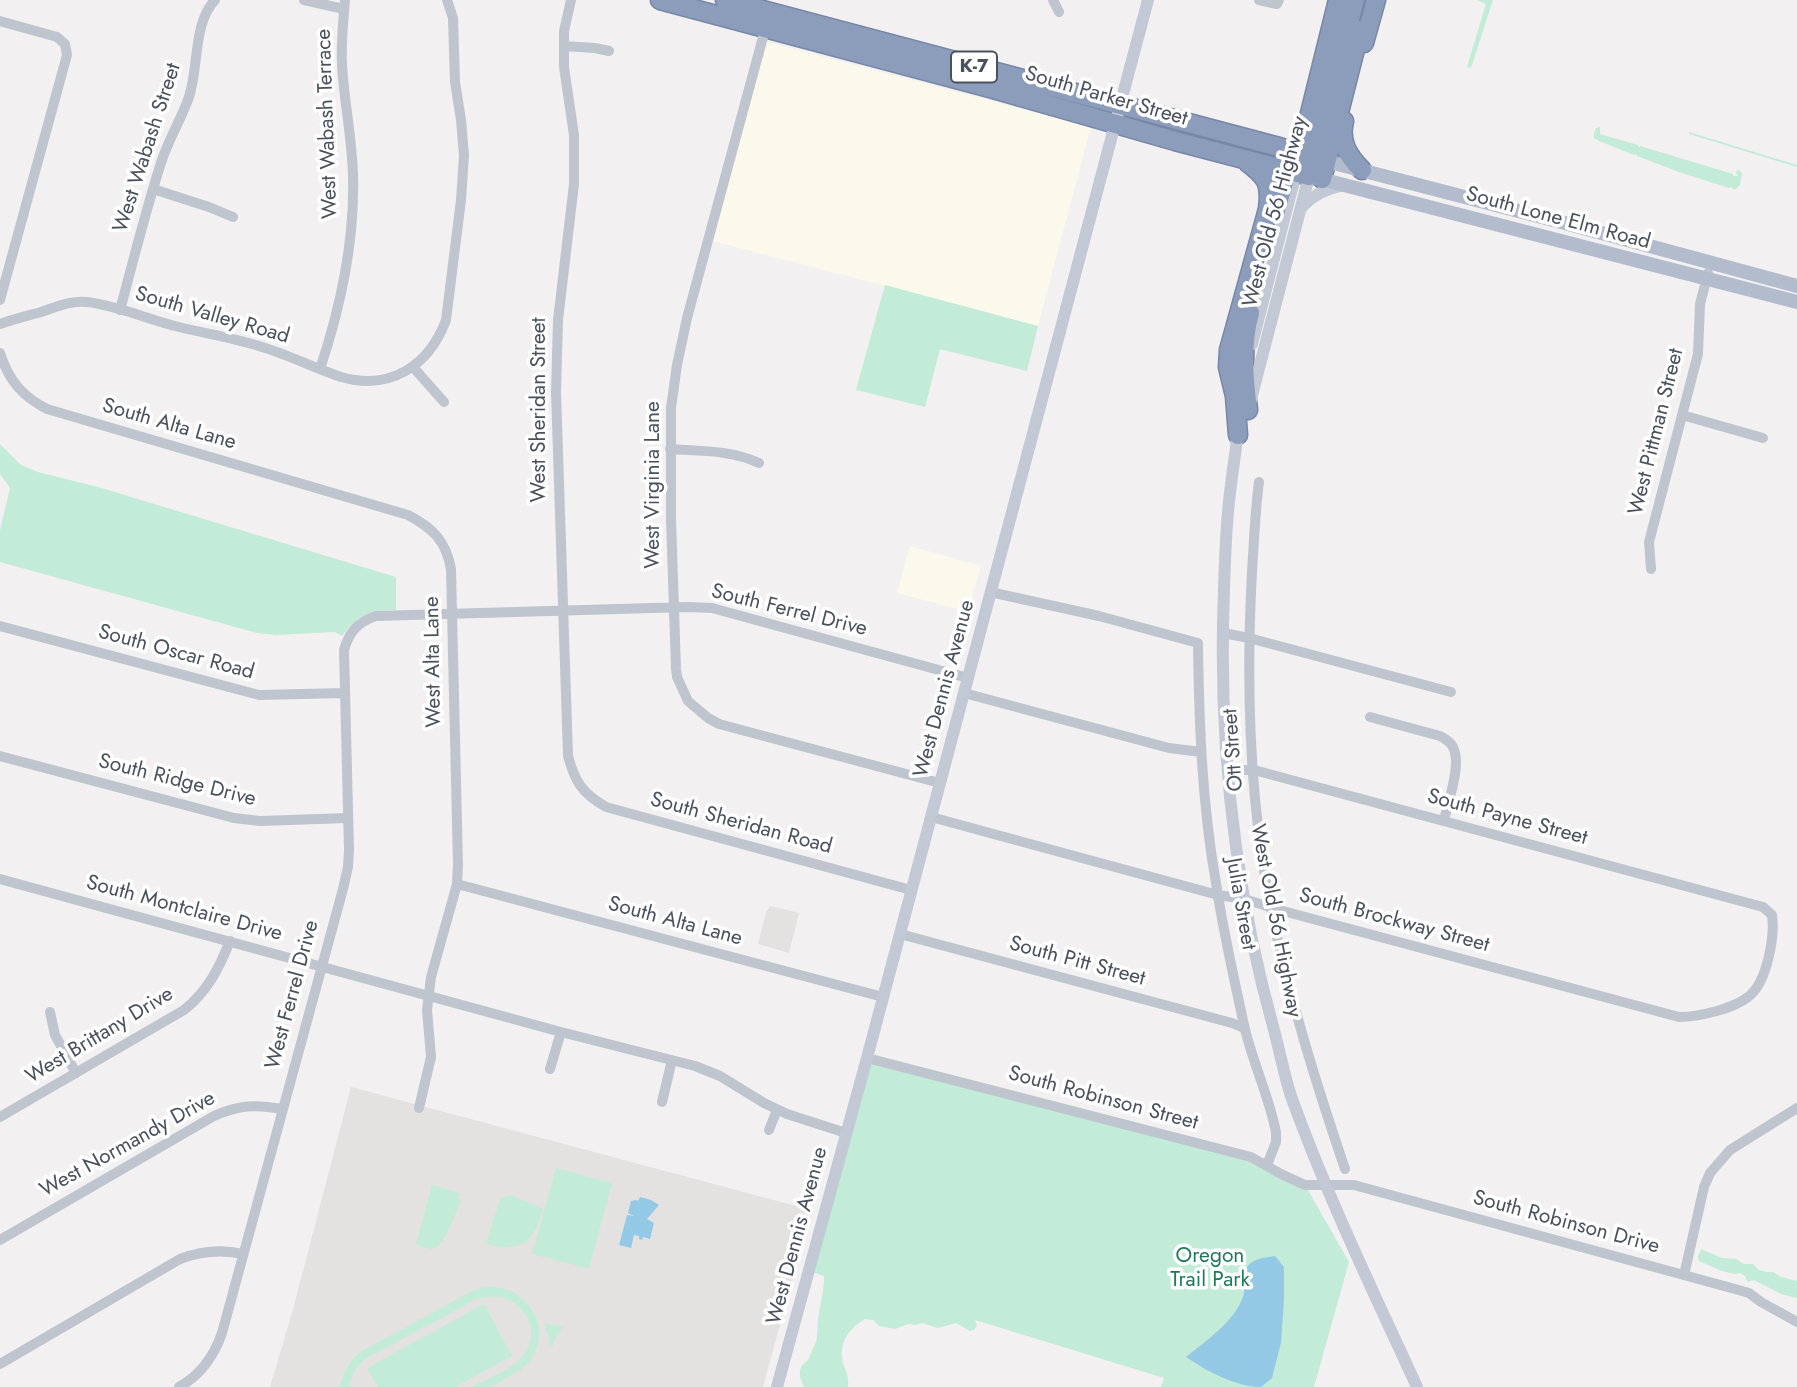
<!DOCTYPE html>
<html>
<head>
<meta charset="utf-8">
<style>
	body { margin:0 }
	canvas { display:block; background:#f2f0f0 }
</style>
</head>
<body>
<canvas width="1797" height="1387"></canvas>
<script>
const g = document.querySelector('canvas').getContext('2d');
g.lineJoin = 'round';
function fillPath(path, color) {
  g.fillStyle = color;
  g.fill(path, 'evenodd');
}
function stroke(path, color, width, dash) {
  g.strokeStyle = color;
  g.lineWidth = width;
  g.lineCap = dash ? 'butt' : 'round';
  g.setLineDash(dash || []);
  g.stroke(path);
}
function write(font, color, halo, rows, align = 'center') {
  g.font = font + ' Jost,sans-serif';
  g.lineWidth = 7;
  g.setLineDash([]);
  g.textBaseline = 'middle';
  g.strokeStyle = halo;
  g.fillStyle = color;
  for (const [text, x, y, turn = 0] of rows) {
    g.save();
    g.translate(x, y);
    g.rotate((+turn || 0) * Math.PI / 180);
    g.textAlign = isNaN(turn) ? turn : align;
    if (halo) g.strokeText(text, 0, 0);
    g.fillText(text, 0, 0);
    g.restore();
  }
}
const commercial = new Path2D(`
	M767,42L1091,127L1038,326L712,241Z
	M910,546L981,566L968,612L897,593Z`);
const education = new Path2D(`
	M770,906L799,913L789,953L758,944L766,913Z
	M351,1087L811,1210L763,1387H270L292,1313Z`);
const green = new Path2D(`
	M1477,0H1493L1471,68L1467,67L1486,4Z
	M1600,127V134L1638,145L1639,148L1640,146L1733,174V176H1738L1736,172L1738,169L1742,174L1740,185L1736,189H1733L1731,187L1729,188L1679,172L1637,156V154L1634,155L1599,141L1594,138V133L1596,128Z
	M1689,132L1797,165V167L1689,134Z
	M885,285L1038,326L1027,371L940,349L925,407L856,390Z
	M0,444L21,465L38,472L98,487L396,577V610C370,611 359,613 342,636L335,632L276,635L257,633L0,562V530L10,488L0,474Z
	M867,1058L1251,1157L1305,1185L1349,1262L1314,1387H1161L1164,1378L975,1320L977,1325L974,1330L970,1331L956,1323L938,1328L922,1323L916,1325L908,1324L895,1329L879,1326L873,1320L865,1319C848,1329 837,1344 844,1366C847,1374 849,1378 848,1387H804C802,1382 799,1377 800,1371C801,1364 806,1363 809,1358C811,1353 814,1347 816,1342C818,1335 817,1328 818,1320C820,1304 824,1293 824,1276L809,1271Z
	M556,1168L612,1183L589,1269L532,1254Z
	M432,1185L460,1193L458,1199L461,1200C456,1212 445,1247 432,1249C427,1249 420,1246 416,1244Z
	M510,1195L543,1209C534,1243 521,1253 486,1244L500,1199Z
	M1701,1249L1722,1258L1736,1259L1744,1264H1753L1759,1270L1767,1272H1773L1781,1277L1797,1281V1298L1781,1294L1754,1280L1748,1282L1745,1276L1740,1273L1735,1274L1722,1271L1699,1261L1698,1257Z
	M485,1287C522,1283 553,1322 533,1356C527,1366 518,1372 508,1377C502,1381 495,1386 489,1387C483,1387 477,1387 472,1387C489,1378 512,1370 524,1355C547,1322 511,1285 475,1300L365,1359C356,1367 351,1375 349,1387H340C343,1372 349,1360 362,1351L472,1291Z
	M484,1304L512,1356L455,1387H378L367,1368Z
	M544,1324L563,1326L553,1342V1346L549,1345L550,1341Z`);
const water = new Path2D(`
	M640,1197L651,1200L659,1205L647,1219L654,1223L650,1239L643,1237L642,1240L639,1239V1236L634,1235L631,1248L619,1245L627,1215L634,1216L628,1213L631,1201L636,1200L638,1201Z
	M1275,1256L1284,1267V1299L1281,1343L1272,1378L1261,1387C1233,1386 1209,1372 1186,1357C1207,1340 1234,1322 1243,1297C1246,1288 1243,1277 1246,1269C1252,1258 1264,1258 1275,1256Z`);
const street = new Path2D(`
	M304,0L344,9
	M571,0L564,31V67L574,135V184L558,320L556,392L568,756C575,782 582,793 606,807L911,890
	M1053,0L1059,12
	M1259,0L1277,4L1279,0
	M0,21L57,37L65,44L67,55L0,300
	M766,26L687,318L677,365L671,408V519L676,669L677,677L688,701L708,718L719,724L940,783
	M564,46L595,48L609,51
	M153,189L209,207L233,217
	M120,310C133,262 145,213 160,166C167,142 181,120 189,97C199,66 193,23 215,0
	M0,324C14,319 27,316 41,312C56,307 71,300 87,302C116,305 150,320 179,327C207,334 235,338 262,347C289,355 314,368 341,377C390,391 429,366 446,320L461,200L464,155L461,120L455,82L453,18L447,0
	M0,353C9,381 22,396 47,409L408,515C433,528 446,541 451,569L458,865L457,884L431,977L427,1010L431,1057L419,1108
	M413,367L444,402
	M320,369C341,306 355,242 353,175C352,138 344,101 342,64C341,42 343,21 345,0
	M1682,415L1763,438
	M670,449C700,451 731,450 759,463
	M1259,482C1255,512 1254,542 1252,572C1246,682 1249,800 1271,909C1289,997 1316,1083 1345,1169
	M1651,569L1649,542L1698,354L1700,304L1708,273
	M990,592L1099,616L1198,643C1199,723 1202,804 1216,883C1223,931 1234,978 1244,1025C1252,1061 1269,1096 1276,1132V1142L1267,1165
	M0,626L259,695L344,693
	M1223,633L1249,638L1451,692
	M964,693L1169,748L1201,752
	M1370,717L1440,736C1445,739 1450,741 1453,747C1462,765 1448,801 1444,821
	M0,756L234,818L260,821L348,818
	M931,817L1218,895L1244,899L1283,911L1679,1017C1698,1017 1733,1009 1748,997C1767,983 1775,937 1772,915L1763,907L1254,770H1228
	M0,879L561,1032L695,1066L720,1076L764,1103L787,1114L846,1133
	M457,884L883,997
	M900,934L1232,1023L1244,1028
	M50,1012L55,1035L76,1073
	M867,1058L1251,1157L1281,1174L1305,1185H1354L1735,1289L1749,1293L1761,1302L1797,1322
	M550,1069L561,1032
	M662,1102L672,1060
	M0,1117L184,1010C208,991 219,968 230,941
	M769,1130L777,1110
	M0,1240L214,1116C239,1105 255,1104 282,1109
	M1684,1275L1704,1187L1710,1173L1730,1150L1797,1108
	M0,1364L180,1259C201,1251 221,1249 243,1254
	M179,1387C201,1375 214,1356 222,1333L343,889L348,867L349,850L344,650C349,632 358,622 376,616L687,607L712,608L968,678`);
const secondary = new Path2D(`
	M1302,207C1314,194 1327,189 1344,185
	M1252,344L1296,173
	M1250,403L1309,176
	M1238,427C1237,446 1233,466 1231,485C1226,519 1225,555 1224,590C1218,738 1234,887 1274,1030C1280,1052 1284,1075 1291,1096C1327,1196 1373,1291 1417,1387
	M777,1387L867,1058L1148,0`);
const primary = new Path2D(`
	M1318,159L1561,222L1797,286
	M1313,177L1797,302`);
const highway = new Path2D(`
	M660,0L990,88L1175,141L1309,176L1355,0
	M725,0L1279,147L1313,158
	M1364,43L1376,0
	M1344,121C1339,142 1348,156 1362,170
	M1297,166L1338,0
	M1322,179L1360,30
	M1275,214L1287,171L1285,160
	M1248,410C1244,377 1241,345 1250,313
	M1238,435L1235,396L1228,367L1229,350L1268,209C1271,183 1267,177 1247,162`);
const shields = [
	[974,67,46]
];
const shieldNames = [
	["K-7",974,67]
];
const streetNames = [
	["South Parker Street",1106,97,16],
	["West Wabash Terrace",328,124,-92],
	["West Wabash Street",148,148,-72],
	["West Old 56 Highway",1276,212,-75],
	["South Lone Elm Road",1558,219,15],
	["South Valley Road",212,316,16],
	["West Sheridan Street",540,410,-90],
	["South Alta Lane",169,425,16],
	["West Pittman Street",1657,432,-76],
	["West Virginia Lane",654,485,-90],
	["South Ferrel Drive",789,611,14],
	["South Oscar Road",176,653,15],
	["West Alta Lane",434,662,-91],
	["West Dennis Avenue",945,689,-75],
	["Ott Street",1234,750,-94],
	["South Ridge Drive",177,781,14],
	["South Payne Street",1507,818,15],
	["South Sheridan Road",741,824,15],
	["Julia Street",1240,904,80],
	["South Montclaire Drive",184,909,15],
	["West Old 56 Highway",1275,921,79],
	["South Brockway Street",1394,921,15],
	["South Alta Lane",675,922,15],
	["South Pitt Street",1077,962,15],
	["West Ferrel Drive",293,995,-75],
	["West Brittany Drive",100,1036,-31],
	["South Robinson Street",1103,1099,15],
	["West Normandy Drive",128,1145,-29],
	["South Robinson Drive",1566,1223,15],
	["West Dennis Avenue",798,1236,-75]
];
const parkNames = [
	["Oregon",1210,1257],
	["Trail Park",1210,1281]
];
fillPath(commercial, '#fbf9ec');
fillPath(education, '#e3e2e1');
fillPath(green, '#c2ecd8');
fillPath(water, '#93c9e5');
stroke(highway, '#7787a6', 21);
stroke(street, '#bfc5ce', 10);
stroke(secondary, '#c2c9d5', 12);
stroke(primary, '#b2bccc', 14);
stroke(highway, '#8c9cbb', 18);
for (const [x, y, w] of shields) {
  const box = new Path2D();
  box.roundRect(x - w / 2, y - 15.5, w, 31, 5);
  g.fillStyle = '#fff';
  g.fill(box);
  stroke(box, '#49515c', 2);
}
write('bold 19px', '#49515c', null, shieldNames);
write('21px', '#49515c', '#fff', streetNames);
write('21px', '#1f7958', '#fff', parkNames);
</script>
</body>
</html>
